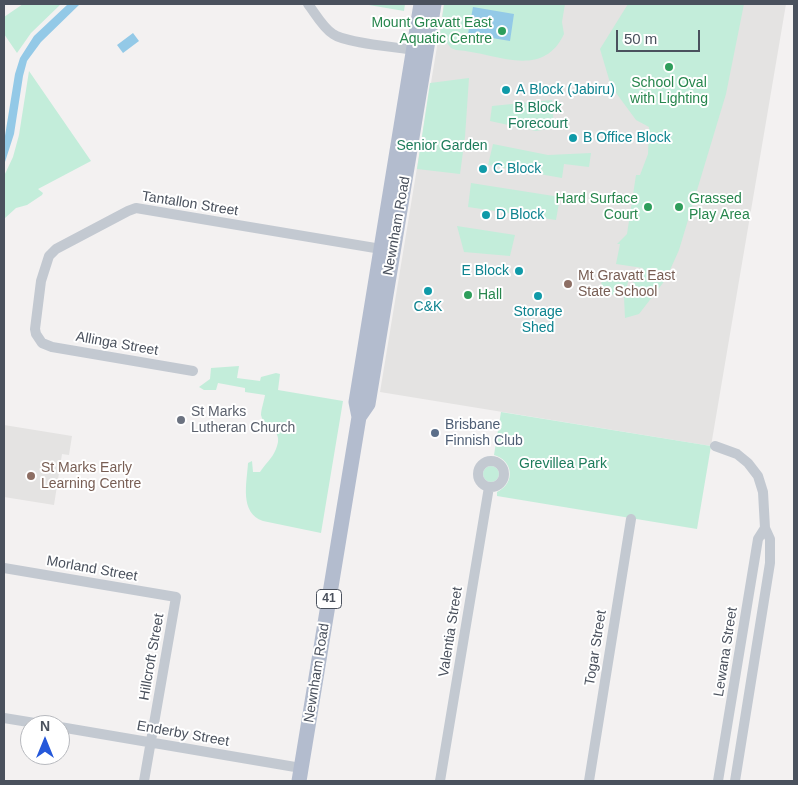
<!DOCTYPE html>
<html>
<head>
<meta charset="utf-8">
<style>
	body { margin:0 }
	#map { position:relative; width:798px; height:785px; overflow:hidden; background:#f3f1f1; font-family:Arial,sans-serif }
	canvas { display:block }
	.frame { position:absolute; inset:0; border:5px solid #4a515d; pointer-events:none }
	.north { position:absolute; left:20px; top:715px; width:50px; height:50px; box-sizing:border-box; background:#fff; border:1px solid #b7b9be; border-radius:50%; rotate:0deg; font-size:14px; font-weight:700; line-height:20px; text-align:center; color:#4a515d }
	.north::after { content:''; display:block; margin:auto; width:18px; height:22px; background:#2558da; clip-path:polygon(50% 0,100% 100%,50% 72%,0 100%) }
	.scale { position:absolute; left:616px; top:30px; width:84px; height:22px; box-sizing:border-box; border:2px solid #4a515d; border-top:0; padding-left:6px; font-size:15px; line-height:18px; white-space:nowrap; color:#4a515d; -webkit-text-stroke:4px #fff; paint-order:stroke }
</style>
</head>
<body>
<div id="map">
<canvas width="798" height="785"></canvas>
<div class="frame"></div>
<div class="north">N</div>
<div class="scale">50 m</div>
</div>
<script>
const g = document.querySelector('canvas').getContext('2d');
g.lineJoin = 'round';
function fillPath(path, color) {
  g.fillStyle = color;
  g.fill(path, 'evenodd');
}
function stroke(path, color, width, dash) {
  g.strokeStyle = color;
  g.lineWidth = width;
  g.lineCap = dash ? 'butt' : 'round';
  g.setLineDash(dash || []);
  g.stroke(path);
}
function write(font, color, halo, rows, align = 'center') {
  g.font = font + ' Arial,sans-serif';
  g.lineWidth = 4;
  g.setLineDash([]);
  g.textBaseline = 'middle';
  g.strokeStyle = halo;
  g.fillStyle = color;
  for (const [text, x, y, turn = 0] of rows) {
    g.save();
    g.translate(x, y);
    g.rotate((+turn || 0) * Math.PI / 180);
    g.textAlign = isNaN(turn) ? turn : align;
    if (halo) g.strokeText(text, 0, 0);
    g.fillText(text, 0, 0);
    g.restore();
  }
}
const education = new Path2D(`
	M444,4H786L711,446L380,392Z
	M4,425L72,436L69,455L62,454L54,505L4,497Z`);
const green = new Path2D(`
	M23,4H61L31,33L17,53L4,34V17Z
	M363,4H405L404,11Z
	M444,4H565L562,22L564,34C542,81 494,52 456,50L451,48L440,34Z
	M628,4H744L726,94L679,250L666,279L639,314L625,318L624,297L600,292L603,273L629,277L625,295L643,268L616,264L620,244H617L627,234L636,175H640L648,154L649,127L636,120L611,86L600,49Z
	M29,71L91,161L38,189L43,193L42,195L27,205L16,208L4,219V176L13,157L19,135Z
	M469,78L465,137L460,174L417,169L430,83Z
	M552,100L554,128L536,131L490,121L492,106Z
	M493,144L548,155L591,153L589,167L564,164L562,178L488,165Z
	M471,183L560,197L556,220L468,207Z
	M457,226L515,235L510,256L464,252Z
	M239,366L237,378L260,381L261,377L276,373L280,374L278,390L343,401L321,533L263,521C239,513 247,482 248,463L252,461L253,472H260C265,464 272,459 276,449C285,428 264,430 261,415C261,410 264,401 265,395L245,392V388L218,383L216,390H204L199,387L210,379L211,368Z
	M501,412L711,446L697,529L497,496V492C516,483 513,460 494,455Z
	M483 474a8 8 0 1 1 16 0a8 8 0 1 1-16 0Z`);
const water = new Path2D(`
	M68,4H80L41,42L27,61L23,76L14,134L4,165V142L15,74L20,58L34,36Z
	M473,7L514,14L510,41L468,34Z
	M133,33L139,41L123,53L117,45Z`);
const street = new Path2D(`
	M308,4C315,13 323,28 333,34C345,43 396,47 414,50
	M193,371L52,347L42,343L36,334L35,329L41,281L49,256L56,249L128,211L136,208L387,250
	M715,446L737,454L748,463L758,476L763,492L765,528L770,539V563L735,781
	M478 474a13 13 0 1 1 26 0a13 13 0 1 1-26 0Z
	M4,568L176,597L144,781
	M4,718L47,725
	M60,727L301,768
	M440,781L489,487
	M589,781L631,519
	M718,781L758,539L765,528`);
const primary = new Path2D(`
	M359,417L368,404L434,4
	M299,781L359,417L356,402L421,4`);
const markers = [
	[502,31,5,"#2e9e5b"],
	[669,67,5,"#2e9e5b"],
	[506,90,5,"#0f9aa8"],
	[573,138,5,"#0f9aa8"],
	[483,169,5,"#0f9aa8"],
	[648,207,5,"#2e9e5b"],
	[679,207,5,"#2e9e5b"],
	[486,215,5,"#0f9aa8"],
	[519,271,5,"#0f9aa8"],
	[568,284,5,"#8d6e63"],
	[428,291,5,"#0f9aa8"],
	[468,295,5,"#2e9e5b"],
	[538,296,5,"#0f9aa8"],
	[181,420,5,"#6b7280"],
	[435,433,5,"#5c6f8a"],
	[31,476,5,"#8d6e63"]
];
const shields = [
	[329,599,25]
];
const shieldNames = [
	["41",329,599]
];
const leisureNames = [
	["Mount Gravatt East",492,23],
	["Aquatic Centre",492,39],
	["School Oval",669,83,"center"],
	["with Lighting",669,99,"center"],
	["Hard Surface",638,199],
	["Court",638,215],
	["Grassed",689,199,"left"],
	["Play Area",689,215,"left"],
	["Hall",478,295,"left"]
];
const cultureNames = [
	["A Block (Jabiru)",516,90],
	["B Office Block",583,138],
	["C Block",493,169],
	["D Block",496,215],
	["E Block",509,271,"right"],
	["C&K",428,307,"center"],
	["Storage",538,312,"center"],
	["Shed",538,328,"center"]
];
const parkNames = [
	["B Block",538,108],
	["Forecourt",538,124],
	["Senior Garden",442,146],
	["Grevillea Park",563,464]
];
const streetNames = [
	["Tantallon Street",190,204,9],
	["Newnham Road",397,226,-80],
	["Allinga Street",117,344,10],
	["Morland Street",92,569,10],
	["Valentia Street",451,632,-81],
	["Togar Street",596,648,-81],
	["Lewana Street",726,652,-81],
	["Hillcroft Street",152,657,-80],
	["Newnham Road",317,673,-81],
	["Enderby Street",183,734,10]
];
const educationNames = [
	["Mt Gravatt East",578,276],
	["State School",578,292],
	["St Marks Early",41,468],
	["Learning Centre",41,484]
];
const worshipNames = [
	["St Marks",191,412],
	["Lutheran Church",191,428]
];
const serviceNames = [
	["Brisbane",445,425],
	["Finnish Club",445,441]
];
fillPath(education, '#e4e3e2');
fillPath(green, '#c3edda');
fillPath(water, '#93c9e7');
stroke(street, '#c3c9d1', 10);
stroke(primary, '#b3bcce', 15);
for (const [x, y, r, color] of markers) {
  const dot = new Path2D();
  dot.arc(x, y, r, 0, 2 * Math.PI);
  g.fillStyle = color;
  g.fill(dot);
  stroke(dot, '#fff', 2);
}
for (const [x, y, w] of shields) {
  const box = new Path2D();
  box.roundRect(x - w / 2, y - 9.5, w, 19, 4);
  g.fillStyle = '#fff';
  g.fill(box);
  stroke(box, '#4a515d', 1);
}
write('bold 12px', '#4a515d', null, shieldNames);
write('14px', '#27864d', '#fff', leisureNames, 'right');
write('14px', '#0d838f', '#fff', cultureNames, 'left');
write('14px', '#1d7c5b', '#fff', parkNames);
write('14px', '#4a515d', '#fff', streetNames);
write('14px', '#785e54', '#fff', educationNames, 'left');
write('14px', '#5b616d', '#fff', worshipNames, 'left');
write('14px', '#4e5e75', '#fff', serviceNames, 'left');
</script>
</body>
</html>
